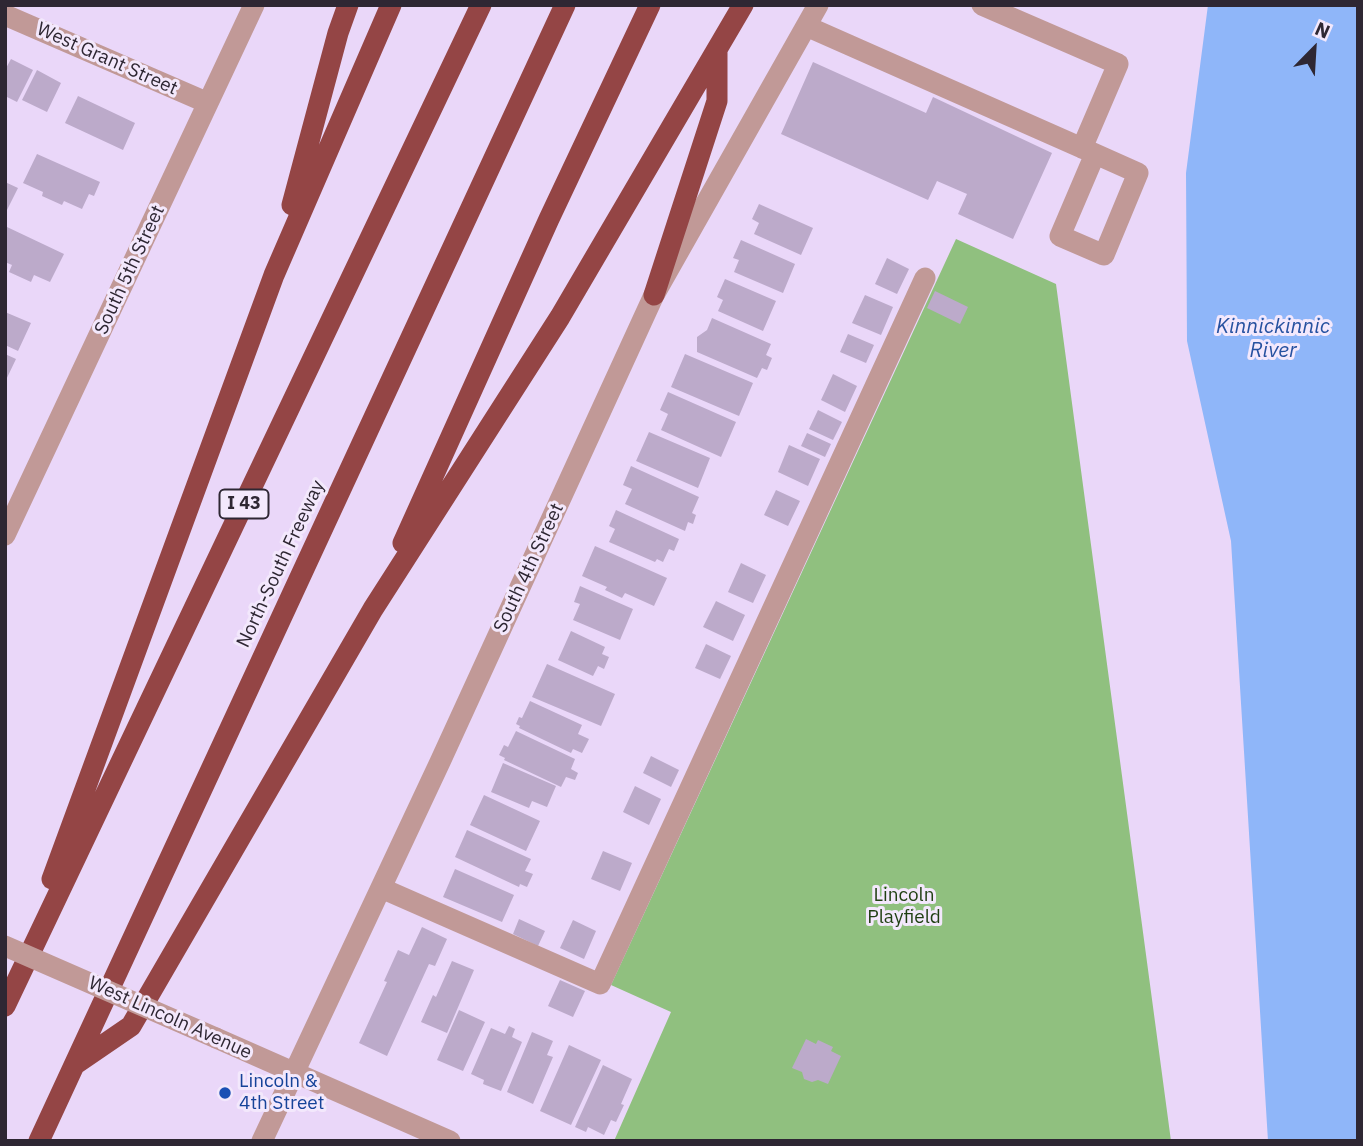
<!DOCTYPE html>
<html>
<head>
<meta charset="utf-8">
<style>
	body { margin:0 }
	#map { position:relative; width:1363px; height:1146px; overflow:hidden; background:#ead7f9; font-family:"IBM Plex Sans",sans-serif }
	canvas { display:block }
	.frame { position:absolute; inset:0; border:7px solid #2e2733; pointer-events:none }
	.north { position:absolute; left:1279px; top:14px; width:70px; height:70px; -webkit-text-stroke:5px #f3e8fc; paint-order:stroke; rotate:24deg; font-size:19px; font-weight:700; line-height:28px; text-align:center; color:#2e2733 }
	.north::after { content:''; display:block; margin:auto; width:24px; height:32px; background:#2e2733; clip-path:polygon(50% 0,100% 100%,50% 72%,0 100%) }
</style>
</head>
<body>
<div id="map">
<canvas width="1363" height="1146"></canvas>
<div class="frame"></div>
<div class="north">N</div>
</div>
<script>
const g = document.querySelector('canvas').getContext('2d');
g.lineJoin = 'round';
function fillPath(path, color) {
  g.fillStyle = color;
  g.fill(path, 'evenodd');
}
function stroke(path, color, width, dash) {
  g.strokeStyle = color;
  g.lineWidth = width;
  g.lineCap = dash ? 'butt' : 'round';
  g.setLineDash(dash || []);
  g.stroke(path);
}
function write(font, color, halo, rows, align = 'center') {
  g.font = font + ' "IBM Plex Sans",sans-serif';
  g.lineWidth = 6;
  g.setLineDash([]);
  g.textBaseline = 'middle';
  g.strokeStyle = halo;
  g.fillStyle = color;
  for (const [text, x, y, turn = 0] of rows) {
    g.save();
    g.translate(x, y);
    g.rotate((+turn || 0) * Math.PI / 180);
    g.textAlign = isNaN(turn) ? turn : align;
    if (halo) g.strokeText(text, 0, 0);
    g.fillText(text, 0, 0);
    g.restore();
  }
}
const green = new Path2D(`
	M956,239L1056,284L1171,1141H614L671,1012L611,985Z`);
const water = new Path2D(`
	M1208,5H1358V1141H1268L1231,541L1187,341L1186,173Z`);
const building = new Path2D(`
	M11,59L33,70L17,102L5,96V70Z
	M813,62L926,113L933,97L1052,153L1013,239L958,214L967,194L937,181L928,200L781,134Z
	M37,70L61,83L47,112L22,100Z
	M78,96L135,123L123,150L65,123Z
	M37,154L100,182L94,196L89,194L82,209L64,201L62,205L42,196L43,192L23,183Z
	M5,182L18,188L5,214Z
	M759,204L813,228L801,255L754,234L759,223L752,219Z
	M7,227L64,254L50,282L34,275L31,282L9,272L12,265L5,262V231Z
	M741,240L795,264L783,293L734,272L739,260L733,258Z
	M887,258L909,269L897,294L875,284Z
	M725,279L776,301L763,331L718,311L723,300L717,297Z
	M935,291L968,307L960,324L927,308Z
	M865,295L893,307L881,335L852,323Z
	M5,312L31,323L18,351L5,345Z
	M712,318L771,344L766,355L772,358L767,370L762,368L757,378L697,352V337L707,330Z
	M848,334L874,345L866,363L840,352Z
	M5,354L16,359L5,382Z
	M685,354L753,383L739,416L671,387Z
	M833,374L857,386L845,412L821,400Z
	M668,392L736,422L721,457L661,430L668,414L660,410Z
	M818,410L842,422L833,440L809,429Z
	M649,432L710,458L698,488L636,461Z
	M807,433L831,444L825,457L801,446Z
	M789,445L820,459L808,486L778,472Z
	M631,466L699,497L692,513L696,515L693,524L688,522L685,531L625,504L632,489L623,485Z
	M776,490L800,501L788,526L764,515Z
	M616,510L679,539L674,551L669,549L663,562L657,559L655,562L609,542L615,529L609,526Z
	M595,546L667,578L654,606L625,593L622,598L605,590L607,587L582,576Z
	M741,563L766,575L753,603L728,592Z
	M580,586L633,609L620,640L573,620L580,604L574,602Z
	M716,601L745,615L733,641L703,627Z
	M571,631L605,647L602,654L609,657L604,669L598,666L593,676L558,660Z
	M706,644L731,656L720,679L695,668Z
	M547,664L615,694L601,726L532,697Z
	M530,701L582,725L578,734L589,739L582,753L573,749L571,753L519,728L520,726L516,724L519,717L522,718Z
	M516,731L575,759L571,769L578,773L575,780L566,777L561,787L504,760L505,758L499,755L504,745L508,747Z
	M651,756L679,770L671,787L643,773Z
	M503,763L556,786L547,807L532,801L529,808L491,792Z
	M635,786L661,799L649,825L623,812Z
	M484,795L540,821L526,851L470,825Z
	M467,830L531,859L525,871L533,874L527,887L520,884L519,887L455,857Z
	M603,851L632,863L620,891L591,879Z
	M455,869L514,895L502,922L443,897Z
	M519,919L545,931L538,946L513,934Z
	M573,920L596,931L584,959L560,948Z
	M422,927L447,939L435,966L429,964L387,1056L359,1043L387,982L384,981L398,950L409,955Z
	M452,961L474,970L447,1033L421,1022L433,995L436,997Z
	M560,980L585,991L573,1017L548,1006Z
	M459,1010L485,1022L463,1071L437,1060Z
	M509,1026L515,1029L512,1037L522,1042L501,1091L483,1084L484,1080L471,1074L491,1028L505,1034Z
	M532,1032L553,1041L547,1055L553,1057L533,1104L507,1092Z
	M806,1039L816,1044L818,1040L833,1047L831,1051L841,1056L828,1084L818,1080L812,1082L804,1079L802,1072L792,1068Z
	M569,1045L601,1060L571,1125L540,1111Z
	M603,1065L632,1079L621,1104L624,1105L616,1122L611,1120L604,1135L588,1127L586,1132L575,1127Z`);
const minor = new Path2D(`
	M982,5L1118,64L1082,148
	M5,15L208,103
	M806,26L1082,148L1138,173L1104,255L1060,236L1095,154
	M5,535L254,5
	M381,888L600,984L925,278
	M216,1038L450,1141
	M262,1141L440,762L654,295L818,5`);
const highway = new Path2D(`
	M292,205L338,33L348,5
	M654,295L717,101V52
	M403,543L549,219L650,5
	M52,879L274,275L391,5
	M5,1006L481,5
	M74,1065L131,1026L373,609L560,317L743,5
	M39,1141L565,5`);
const minorBridge = new Path2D(`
	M5,946L216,1038`);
const markers = [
	[225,1093,7,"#1a4fb4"]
];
const shields = [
	[244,504,49]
];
const shieldNames = [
	["I 43",244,504]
];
const streetNames = [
	["West Grant Street",107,59,24],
	["South 5th Street",130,270,-65],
	["North-South Freeway",281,564,-65],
	["South 4th Street",529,568,-65],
	["West Lincoln Avenue",170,1018,24]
];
const parkNames = [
	["Lincoln",904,896],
	["Playfield",904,918]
];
const transitNames = [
	["Lincoln &",239,1082],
	["4th Street",239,1104]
];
const waterNames = [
	["Kinnickinnic",1273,327],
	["River",1273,351]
];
fillPath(green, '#90c07f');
fillPath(water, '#8fb6f9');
fillPath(building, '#bcaaca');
stroke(minor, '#c19997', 21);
stroke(highway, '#944545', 21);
stroke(minorBridge, '#c19997', 21);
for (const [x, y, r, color] of markers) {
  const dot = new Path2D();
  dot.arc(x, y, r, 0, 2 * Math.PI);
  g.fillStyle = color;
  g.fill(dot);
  stroke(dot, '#f3e8fc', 2.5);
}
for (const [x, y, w] of shields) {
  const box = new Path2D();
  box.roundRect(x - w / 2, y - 14.5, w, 29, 5);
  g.fillStyle = '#f3e8fc';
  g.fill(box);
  stroke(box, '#2e2733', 2);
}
write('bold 18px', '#2e2733', null, shieldNames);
write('19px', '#2e2733', '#f3e8fc', streetNames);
write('19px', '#1f3f11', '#f3e8fc', parkNames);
write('19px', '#164399', '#f3e8fc', transitNames, 'left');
write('italic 21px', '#2651a0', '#f3e8fc', waterNames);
</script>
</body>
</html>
